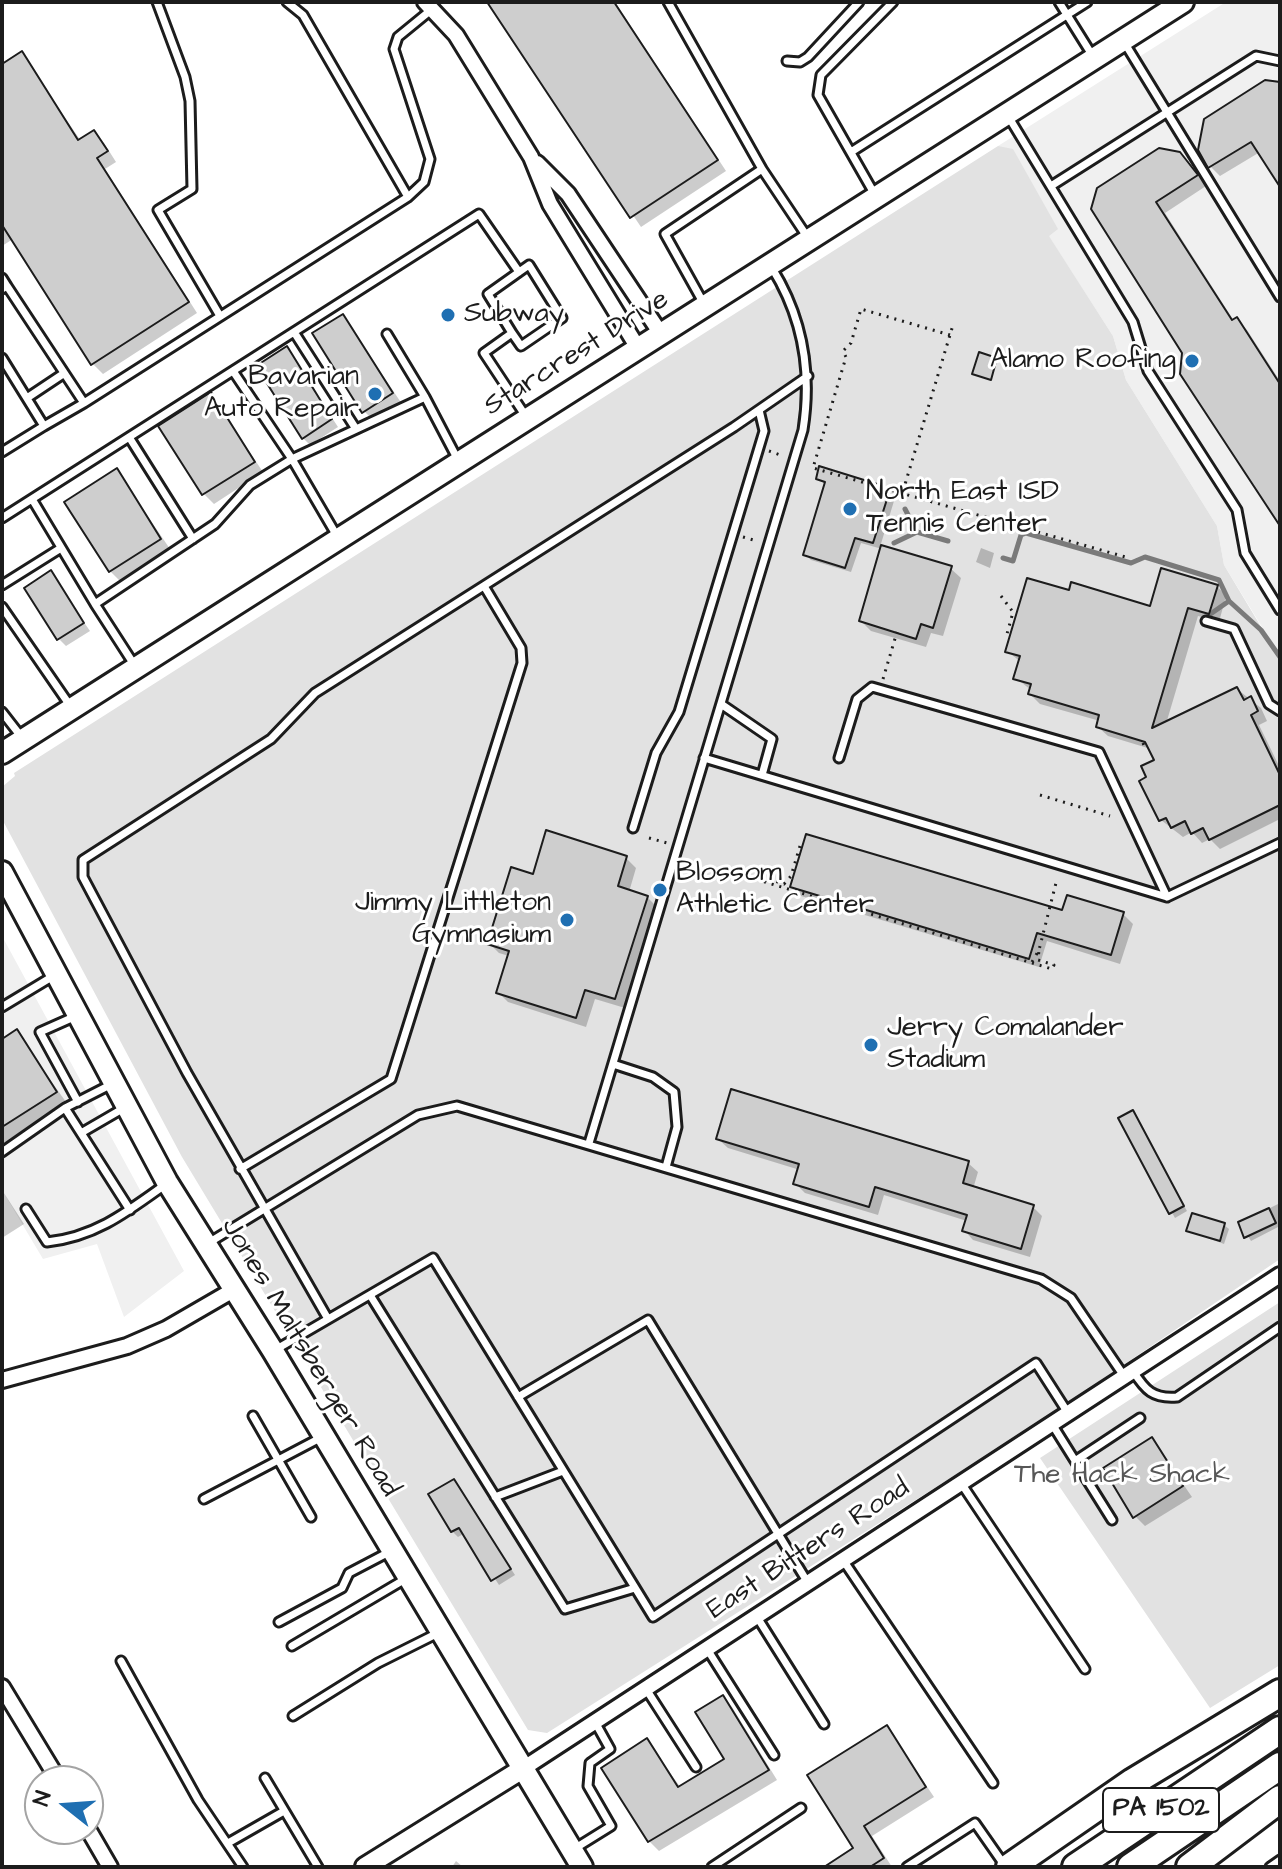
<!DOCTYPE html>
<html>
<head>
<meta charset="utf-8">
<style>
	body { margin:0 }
	#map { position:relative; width:1282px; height:1869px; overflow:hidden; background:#fff; font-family:"Architects Daughter",sans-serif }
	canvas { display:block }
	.frame { position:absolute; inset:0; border:4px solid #1c1c1c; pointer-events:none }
	.north { position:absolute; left:24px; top:1765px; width:80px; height:80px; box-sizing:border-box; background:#fff; border:2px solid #a4a4a4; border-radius:50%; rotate:287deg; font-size:22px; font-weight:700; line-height:32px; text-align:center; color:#1c1c1c }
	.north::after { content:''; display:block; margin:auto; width:28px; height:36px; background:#1f6fb2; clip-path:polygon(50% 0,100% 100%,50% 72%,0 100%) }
</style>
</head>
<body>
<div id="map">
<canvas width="1282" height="1869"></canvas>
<div class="frame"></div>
<div class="north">N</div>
</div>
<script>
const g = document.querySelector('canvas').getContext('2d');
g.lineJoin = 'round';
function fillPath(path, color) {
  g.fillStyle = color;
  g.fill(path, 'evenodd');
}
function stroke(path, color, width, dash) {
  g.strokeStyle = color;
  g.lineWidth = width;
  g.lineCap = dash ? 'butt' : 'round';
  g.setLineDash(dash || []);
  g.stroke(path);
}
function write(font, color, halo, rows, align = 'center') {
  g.font = font + ' "Architects Daughter",sans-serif';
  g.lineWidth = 6;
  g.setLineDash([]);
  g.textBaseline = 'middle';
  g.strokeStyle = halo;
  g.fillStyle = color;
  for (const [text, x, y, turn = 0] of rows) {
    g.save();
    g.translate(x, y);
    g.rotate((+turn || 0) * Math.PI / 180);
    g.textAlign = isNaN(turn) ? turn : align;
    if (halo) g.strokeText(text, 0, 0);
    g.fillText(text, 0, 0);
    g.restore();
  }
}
const built = new Path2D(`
	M1226,2H1280V648L1276,650L1224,565L1217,526L1126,380L1113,336L1048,235L998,146Z
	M2,936L184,1271L124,1317L97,1244L43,1259L2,1190Z`);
const green = new Path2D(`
	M998,146L1013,149L1058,229L1049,236L1113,336L1126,380L1217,526L1224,565L1275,650L1280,648V1259L1039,1422L547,1733L528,1730L182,1157L2,819V787L15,776L14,773Z
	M1280,1302V1665L1210,1708L1040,1458Z`);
const shadow = new Path2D(`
	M489,2H615L726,171L641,227Z
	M21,54L81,141L94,133L104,143L116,162L105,169L197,313L103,374L93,364L13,239L2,246V66Z
	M1280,84V183L1260,152L1220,176L1210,166Z
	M1189,164L1206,186L1165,213L1234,321L1237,320L1247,330L1280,381V522L1184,352L1093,209Z
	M343,316L402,404L374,421L364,411Z
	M287,349L338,427L310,445L303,438Z
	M211,395L263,472L214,504L204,494Z
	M117,471L170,549L120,581L110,571Z
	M818,478L876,486L894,501L880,547L950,568L961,578L943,636L931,633L926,647L871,631L861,621L882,549L861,543L851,572L811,560L805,554L826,485Z
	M981,548L994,553L990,568L976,562Z
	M50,573L90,631L66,646L59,639Z
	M1217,586L1226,596L1219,622L1198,616L1166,724L1237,689L1261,708L1267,721L1259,725L1280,768V819L1220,849L1210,839L1202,843L1192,832L1183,837L1161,820L1149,778L1156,761L1151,749L1108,736L1098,727L1100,721L1040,704L1030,694L1031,690L1016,678L1021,662L1007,651L1070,593L1151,608Z
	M626,858L636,868L629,892L647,897L657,907L625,1008L595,999L586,1027L508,1002L498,992L509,956L499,953L489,943L534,877Z
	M792,886L1063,913L1123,914L1133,924L1120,964L1047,941L1039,967L801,896Z
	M16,1032L66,1102L2,1144V1041Z
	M1132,1113L1187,1211L1175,1218L1120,1119Z
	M718,1139L968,1163L978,1172L973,1189L1033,1207L1042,1216L1030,1257L973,1240L964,1230L967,1221L884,1195L878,1215L805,1193L795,1183L800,1170L728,1148Z
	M2,1190L24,1224L2,1238Z
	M1280,1203V1226L1251,1241L1240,1223Z
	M1224,1225L1229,1229L1224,1244L1189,1231Z
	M1152,1439L1192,1497L1145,1526L1135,1516Z
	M454,1481L515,1575L499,1585L465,1533L458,1537L452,1531Z
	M722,1697L732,1707L777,1780L659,1851L649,1841L647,1741L681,1788L727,1760Z
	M887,1727L934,1797L872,1836L892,1867H827L856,1849Z
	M456,1861L463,1867H452Z`);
const stream = new Path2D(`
	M905,509L917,532
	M894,543L917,532L948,541
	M1003,558L1013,561L1021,535L1026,533L1131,563L1145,557L1219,580L1229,601L1261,630L1280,657
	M1209,615L1229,601`);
const building = new Path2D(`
	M487,2H614L718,160L630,218Z
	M22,51L78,140L94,130L108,151L97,158L189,302L91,365L2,225V64Z
	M1265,80L1280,82V187L1251,142L1208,168L1198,150L1204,119Z
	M1159,148L1180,152L1198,175L1156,202L1232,320L1237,317L1280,384V526L1180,374L1182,353L1091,209L1097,188Z
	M343,314L393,393L362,413L312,333Z
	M287,346L332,419L302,439L256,366Z
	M979,352L997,358L991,380L972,374Z
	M211,392L255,462L202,495L158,426Z
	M819,466L877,484L876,489L889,493L873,543L855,538L845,568L803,555L825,482L816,479Z
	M117,468L161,539L109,572L64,502Z
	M881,545L952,566L933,628L921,624L916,639L859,621Z
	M1161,568L1218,585L1209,614L1188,608L1152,728L1237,687L1244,700L1251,696L1258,711L1251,715L1280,775V805L1209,840L1203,828L1191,834L1185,821L1171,828L1166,818L1159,821L1139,781L1146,777L1141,766L1154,760L1145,742L1096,727L1099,715L1028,694L1031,684L1013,679L1020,656L1005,652L1027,578L1069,590L1071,582L1150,606Z
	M51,570L84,623L57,640L24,588Z
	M546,830L627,856L618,886L648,896L615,999L585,990L576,1018L496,993L509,951L487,944L511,867L533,874Z
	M806,834L1062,910L1067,895L1124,912L1111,955L1037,933L1029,959L790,887Z
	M17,1029L57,1092L2,1127V1039Z
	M731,1089L969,1161L963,1183L1034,1205L1021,1249L962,1231L967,1215L875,1187L869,1207L793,1184L799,1164L716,1139Z
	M1133,1110L1184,1206L1169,1214L1118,1118Z
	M1269,1208L1276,1223L1244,1238L1238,1222Z
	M1192,1213L1225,1223L1220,1241L1186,1231Z
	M1152,1437L1183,1486L1133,1518L1103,1468Z
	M454,1479L511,1569L491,1581L459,1528L451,1532L428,1494Z
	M723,1695L769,1770L648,1842L601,1768L647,1738L678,1787L724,1759L695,1712Z
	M887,1725L926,1787L864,1826L884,1858L870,1867H824L853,1848L807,1775Z`);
const path = new Path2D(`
	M950,335L861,309L851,343L843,351L846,357L813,468L1129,558
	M769,451L783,456
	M903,491L953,325
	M743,537L757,541
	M1001,596L1013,612L1007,634
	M883,679L897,632
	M1143,743L1146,750
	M1040,795L1110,816
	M649,838L667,843
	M800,846L791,876L784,884L766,878L765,882L1052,969L1054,965L1038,960L1039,950
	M1032,962L1039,950L1057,879`);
const service = new Path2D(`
	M157,2L185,77L190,101L192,189L158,210L220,316
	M287,2L303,15L408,197
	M668,2L762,169
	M1059,2L1094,58
	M1124,42L1280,297
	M787,61L800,62L808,57L859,2
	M1008,116L1133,322L1148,371L1237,510L1245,553L1280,610
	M851,152L1087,2
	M1051,186L1256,56L1280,61
	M875,195L818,95L821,75L893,2
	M2,278L7,286L2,289
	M7,286L84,403L408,197L424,182L430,159L394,49L398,37L431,10
	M704,304L665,234L762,169L808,238
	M294,332L356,429
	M512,333L488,294L519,272
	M387,334L425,397
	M2,358L44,426L2,452
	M27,398L63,374
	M44,426L84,403
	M129,437L193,539
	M32,499L95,604
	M2,518L479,214L519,272L529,265L562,318L521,346L512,333L484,353L527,418
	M337,536L292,459L425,397L458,460
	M2,585L61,548
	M2,607L71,707
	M1206,621L1234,629L1269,704L1280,711
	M135,666L95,604L215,524L250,485L292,459L233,371
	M721,704L772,739L762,775
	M2,712L23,739
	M704,758L1167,897L1280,843
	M839,758L857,699L872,687L1099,752L1167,897
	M633,828L656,753L679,712L755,461L764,431L759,410
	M2,1007L55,975
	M76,1016L40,1032L78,1102
	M613,1064L653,1077L674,1092L677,1127L666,1167
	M65,1108L114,1083
	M81,1133L124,1108
	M589,1143L803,430C812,373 803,318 772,268
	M2,1152L65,1108L130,1210
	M240,1169L391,1079L522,663L521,648L484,586
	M26,1209L47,1242C95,1237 127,1212 166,1184
	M210,1242L418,1115L457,1106L1041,1279L1071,1298L1124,1376
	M370,1295L565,1609L635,1588
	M328,1319L187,1073L83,877V860L271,739L315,693L734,427L808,376
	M275,1350L433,1258L653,1617L1036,1363L1068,1413
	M1133,1371C1145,1390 1153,1399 1177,1397L1280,1327
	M518,1397L648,1320L808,1583
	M253,1416L311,1517
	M1052,1424L1112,1520
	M1075,1461L1140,1418
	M961,1483L1085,1669
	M495,1497L563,1471
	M204,1499L322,1437
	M843,1560L993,1783
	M757,1617L824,1724
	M279,1622L342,1588L349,1573L391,1551
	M292,1646L407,1578
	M707,1649L774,1755
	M121,1661L198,1800L243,1867
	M646,1689L696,1767
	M293,1716L378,1663L440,1632
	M265,1778L318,1867
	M228,1843L284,1811
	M574,1849L611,1826L588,1786L590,1763L610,1749L595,1722
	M712,1867L801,1808
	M907,1867L975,1823L1005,1866
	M1270,1867L1280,1860`);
const minor = new Path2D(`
	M425,2L456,35L531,157L550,204L638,348
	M537,163L568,194L661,334
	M2,1380L127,1346L166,1329L235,1289
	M2,1687L59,1781
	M524,1768L1280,1275
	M88,1829L110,1867`);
const tertiary = new Path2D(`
	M365,1867L524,1768`);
const secondary = new Path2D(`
	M2,753L1183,2
	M2,872L167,1182L273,1351L582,1867`);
const motorway = new Path2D(`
	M1010,1867L1133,1782L1280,1693
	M1076,1867L1280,1730
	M1131,1867L1280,1766
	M1190,1867L1280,1799`);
const markers = [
	[448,315,8,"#1f6fb2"],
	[1192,361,8,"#1f6fb2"],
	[375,394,8,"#1f6fb2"],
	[850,509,8,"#1f6fb2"],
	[660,890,8,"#1f6fb2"],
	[567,920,8,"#1f6fb2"],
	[871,1045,8,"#1f6fb2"]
];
const shields = [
	[1161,1810,116]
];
const shieldNames = [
	["PA 1502",1161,1810]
];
const poiNames = [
	["Subway",464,315],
	["Alamo Roofing",1176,361,"right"],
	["Bavarian",359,378,"right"],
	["Auto Repair",359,410,"right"],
	["North East ISD",866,493],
	["Tennis Center",866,525],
	["Blossom",676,874],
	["Athletic Center",676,906],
	["Jimmy Littleton",551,904,"right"],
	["Gymnasium",551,936,"right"],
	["Jerry Comalander",887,1029],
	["Stadium",887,1061]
];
const streetNames = [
	["Starcrest Drive",577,354,-32],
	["Jones Maltsberger Road",309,1358,59],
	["East Bitters Road",809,1550,-33]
];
const parkNames = [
	["The Hack Shack",1122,1476]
];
fillPath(built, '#f0f0f0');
fillPath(green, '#e2e2e2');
fillPath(shadow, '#0003');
stroke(stream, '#7a7a7a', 5);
fillPath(building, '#cecece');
stroke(building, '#1c1c1c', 2);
stroke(service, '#1c1c1c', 13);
stroke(minor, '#1c1c1c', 20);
stroke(tertiary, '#1c1c1c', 24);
stroke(secondary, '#1c1c1c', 26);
stroke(motorway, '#1c1c1c', 32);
stroke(path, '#1c1c1c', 3, [2, 6]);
stroke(service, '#fff', 7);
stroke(minor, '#fff', 14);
stroke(tertiary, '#fff', 18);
stroke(secondary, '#fff', 20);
stroke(motorway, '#fff', 26);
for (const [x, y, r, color] of markers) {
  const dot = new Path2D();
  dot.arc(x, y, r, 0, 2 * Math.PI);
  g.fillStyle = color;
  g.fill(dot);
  stroke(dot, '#fff', 3);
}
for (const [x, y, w] of shields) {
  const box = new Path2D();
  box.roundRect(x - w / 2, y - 22, w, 44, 6);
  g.fillStyle = '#fff';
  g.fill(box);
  stroke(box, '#1c1c1c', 2);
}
write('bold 26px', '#1c1c1c', null, shieldNames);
write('28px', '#1c1c1c', '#fff', poiNames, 'left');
write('28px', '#1c1c1c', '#fff', streetNames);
write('28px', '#575757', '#fff', parkNames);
</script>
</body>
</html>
